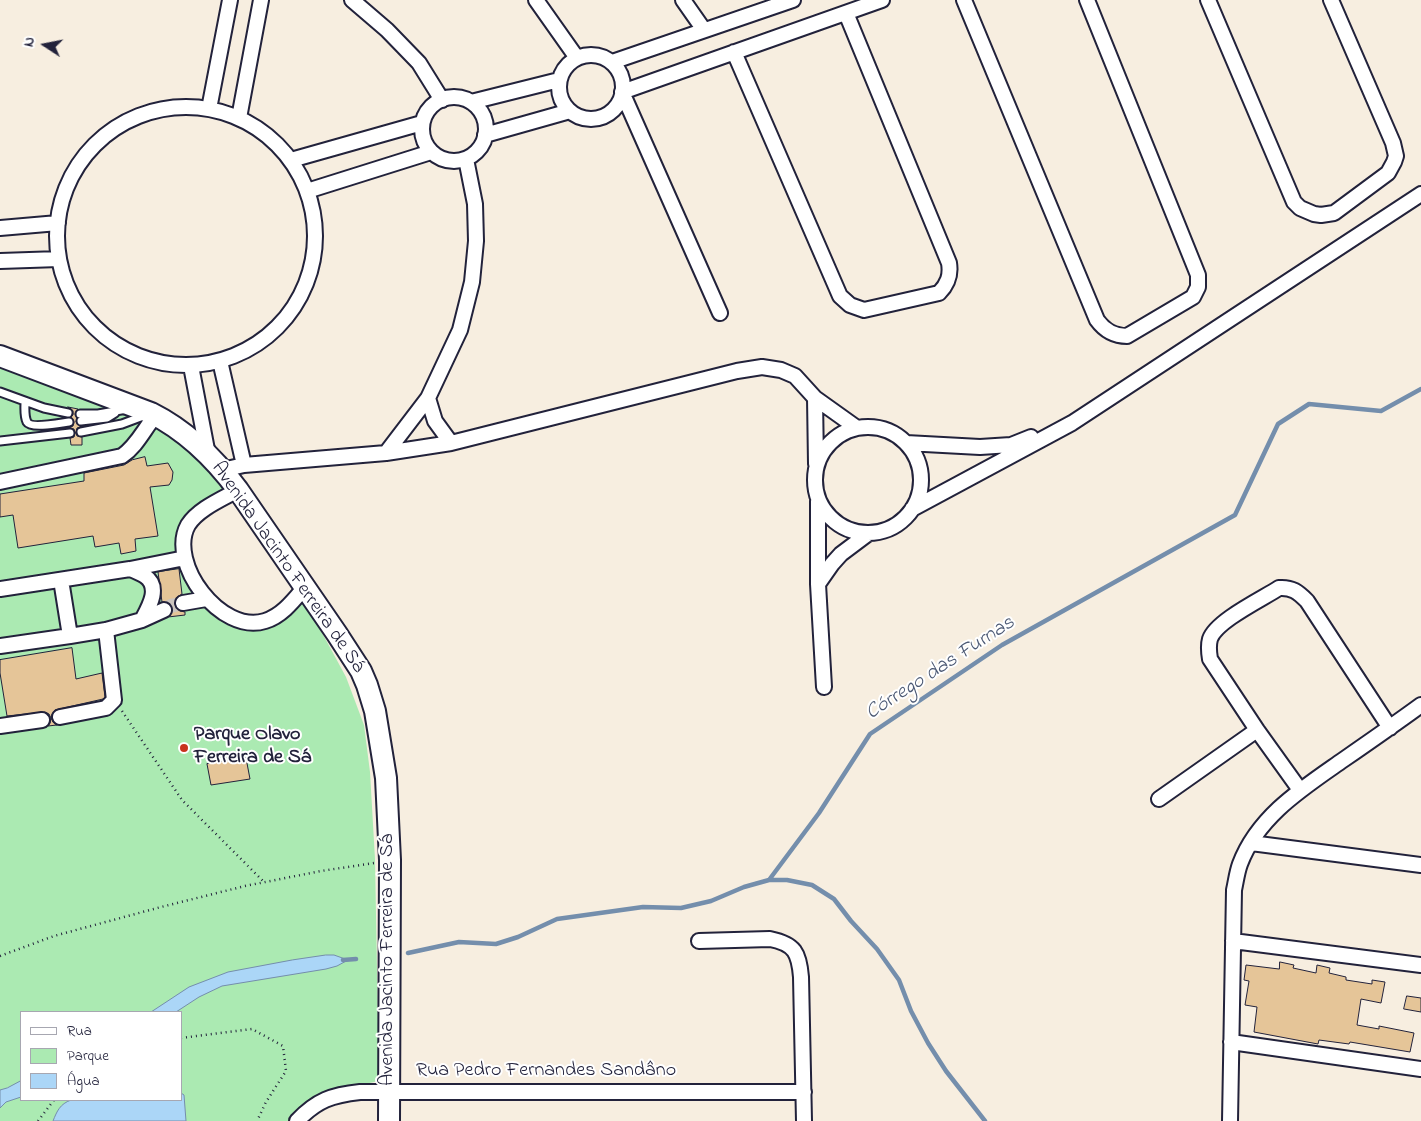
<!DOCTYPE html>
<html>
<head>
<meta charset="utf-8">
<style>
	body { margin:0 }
	#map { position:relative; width:1421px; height:1121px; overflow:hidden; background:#f7eee0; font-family:"Indie Flower",sans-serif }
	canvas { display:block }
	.legend { position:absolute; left:20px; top:1011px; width:162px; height:90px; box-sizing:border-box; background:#fff; border:1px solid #a7a7b1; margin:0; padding:6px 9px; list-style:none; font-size:15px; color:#22223b }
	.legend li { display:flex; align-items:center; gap:10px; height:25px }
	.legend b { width:25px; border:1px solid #a7a7b1 }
	.north { position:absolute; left:20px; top:20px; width:50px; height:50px; -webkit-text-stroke:4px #fff; paint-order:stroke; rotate:281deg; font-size:14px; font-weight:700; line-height:20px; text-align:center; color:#22223b }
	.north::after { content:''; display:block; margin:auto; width:18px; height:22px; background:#22223b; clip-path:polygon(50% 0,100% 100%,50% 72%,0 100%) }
</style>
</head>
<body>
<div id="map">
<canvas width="1421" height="1121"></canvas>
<ul class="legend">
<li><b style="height:6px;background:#fff"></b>Rua</li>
<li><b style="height:14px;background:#abeab2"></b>Parque</li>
<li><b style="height:14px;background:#abd6f7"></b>Água</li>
</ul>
<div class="north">N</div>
</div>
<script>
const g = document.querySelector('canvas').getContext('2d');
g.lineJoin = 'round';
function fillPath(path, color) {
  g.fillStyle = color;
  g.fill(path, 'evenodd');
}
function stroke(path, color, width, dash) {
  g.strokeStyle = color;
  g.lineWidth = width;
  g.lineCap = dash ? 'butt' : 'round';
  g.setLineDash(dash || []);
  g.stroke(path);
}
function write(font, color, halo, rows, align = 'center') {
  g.font = font + ' "Indie Flower",sans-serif';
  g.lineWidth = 4;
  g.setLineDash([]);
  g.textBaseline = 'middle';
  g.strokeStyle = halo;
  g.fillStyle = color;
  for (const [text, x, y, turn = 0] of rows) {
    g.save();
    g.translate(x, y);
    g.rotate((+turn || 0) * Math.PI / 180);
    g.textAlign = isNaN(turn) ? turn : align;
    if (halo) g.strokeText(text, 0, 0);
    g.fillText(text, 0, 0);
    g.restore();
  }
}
const green = new Path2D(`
	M0,365L154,423L181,443L202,464L225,492L189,520L193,585L255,625L301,594L346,677L364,725L370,772L375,859L379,1081L327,1092L297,1113L291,1121H0ZM21,1012H181V1100H21Z`);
const water = new Path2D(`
	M326,955H334L348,960L337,966L326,969L222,986L199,997L176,1012H151L189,987L228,972L292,960Z
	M21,1081V1097L6,1102L0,1108V1090L7,1088Z
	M181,1093L184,1095L186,1121H53C57,1111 60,1104 71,1100H181Z`);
const stream = new Path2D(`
	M769,880L819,813L870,734L1002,645L1235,515L1278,424L1309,404L1381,411L1421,389
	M408,953L459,942L496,944L518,937L557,919L643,907L681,908L711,901L744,887L769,880H787L812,885L834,899L851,921L877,949L899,980L911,1011L928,1043L946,1071L985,1121
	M343,960L356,959`);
const building = new Path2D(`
	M68,407L78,409L75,414L77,418L76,422L81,427L77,428L76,433L77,436L82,437V445H71L70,438L74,437L75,433L74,429L69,428L73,426L74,422L71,417L73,415V411Z
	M145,457L147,466L168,463L173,472L172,480L169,485L150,487L158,536L135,539L136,551L121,554L119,543L95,547L93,536L18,548L13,515L0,517V494L84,481V473L124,465L132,460Z
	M179,569L182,594L177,597L174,604L177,609L180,611L185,612V615L168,617L173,611L172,607L169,603L162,602L158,572Z
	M72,648L76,679L102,673L105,697L103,699L55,710L52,714L51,718L53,722L57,725L48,726L50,723L51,718L49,714L45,712L7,716L0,673V660Z
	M246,758L250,779L211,785L207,764Z
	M1280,962L1294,965L1293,968L1316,973L1317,965L1330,968L1329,973L1346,977V980L1372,984V980L1385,982L1381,1003L1361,999L1357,1025L1379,1029V1026L1414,1033L1410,1052L1350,1042L1349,1044L1319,1040L1318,1044L1254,1032L1257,1007L1245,1005L1249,981L1244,980L1246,965L1279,969Z
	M1407,996L1421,998V1012L1404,1009Z`);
const minorTunnel = new Path2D(`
	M164,610L171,606L183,603`);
const path = new Path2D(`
	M122,711L182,800L264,882
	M0,956L54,936L161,907L245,886L321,871L374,863
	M181,1038L252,1029L283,1046L286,1071L266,1102L257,1121
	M38,1121L54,1100`);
const service = new Path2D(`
	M0,392L44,408L68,413
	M25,402C25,408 24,416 27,422C31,429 61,423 69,422
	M80,414H98L127,409
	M81,421L107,418L115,413
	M81,432L122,424L146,415
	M0,441L70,433`);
const minor = new Path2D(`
	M352,0L387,30L419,63L442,100
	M536,0L577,58
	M683,0L704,30
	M964,0L1097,320C1105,331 1114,336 1127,336L1193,297L1198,287V275L1087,0
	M1208,0L1294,202L1300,208L1314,214L1321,215L1334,213L1388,173L1394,162L1396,156L1393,143L1331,0
	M734,52L840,296L850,305L864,310L939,293C948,284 951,275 949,263L846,13
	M559 87a32 32 0 1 1 64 0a32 32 0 1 1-64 0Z
	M612,62L793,0
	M422 129a32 32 0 1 1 64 0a32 32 0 1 1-64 0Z
	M471,102L559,80
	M57 236a129 129 0 1 1 258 0a129 129 0 1 1-258 0Z
	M209,109L230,0
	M239,118L261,0
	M485,135L570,111
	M291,160L422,123
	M307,191L431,152
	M0,228L58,223
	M0,261L59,259
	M720,313L622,92L882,0
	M220,361L244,465
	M191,366L208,455
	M428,398L435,421L451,443
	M815,398L816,464
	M815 480a53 53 0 1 1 106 0a53 53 0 1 1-106 0Z
	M906,443L980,447L1011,445L1031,437
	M386,453L428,398L460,330L472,282L476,241L475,204L466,159
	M222,470L244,465L386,453L451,443L737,371L762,367L781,370L795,376L815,398L857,428
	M0,482L122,456C137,446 144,429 156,415
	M238,490C222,499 198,509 188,525C167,563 221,635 265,621C282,616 294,600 305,587
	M818,501V584L824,687
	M912,509L1072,423L1421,194
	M130,569C135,571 140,573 145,576C161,587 149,607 142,620
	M61,580L70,636
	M818,584L832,564L841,554L869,533
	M0,589L130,569L185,558
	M183,603L206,599
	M0,646L70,636L106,630L142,620L164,610
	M60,717L106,708L114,700L106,630
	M0,726L42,720
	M1300,790L1257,730L1210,659C1209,653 1208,646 1210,639C1216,621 1262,599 1279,588C1292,587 1298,592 1307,601L1390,728
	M1159,799L1257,730
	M1251,843L1421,865
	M699,941L770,939C795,944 799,953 801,977L804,1121
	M1233,941L1421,965
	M1231,1042L1421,1069
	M297,1121C317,1100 332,1095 360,1092H804
	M1230,1121L1234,890C1236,881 1237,872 1240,864C1258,816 1303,788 1343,760C1369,742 1395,724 1421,705`);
const secondary = new Path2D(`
	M0,356L151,413C185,430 215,459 238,490L337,634L361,671L367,685L375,711L386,778L390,860L389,1121`);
const markers = [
	[184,748,5,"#c8321e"]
];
const streetNames = [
	["Avenida Jacinto Ferreira de Sá",287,568,55],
	["Avenida Jacinto Ferreira de Sá",389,960,-90],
	["Rua Pedro Fernandes Sandâno",546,1072]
];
const poiNames = [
	["Parque Olavo",194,736],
	["Ferreira de Sá",194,759]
];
const waterNames = [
	["Córrego das Furnas",941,669,-33]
];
fillPath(green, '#abeab2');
fillPath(water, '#abd6f7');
stroke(water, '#748eac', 1);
stroke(stream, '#748eac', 4.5);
fillPath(building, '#e5c598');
stroke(building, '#22223b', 1);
stroke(minorTunnel, '#ccc5bf', 14, [14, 7]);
stroke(service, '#22223b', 11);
stroke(minor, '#22223b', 18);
stroke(secondary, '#22223b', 24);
stroke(path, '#22223b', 2.5, [1, 4]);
stroke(service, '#fff', 7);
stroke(minor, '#fff', 14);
stroke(secondary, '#fff', 20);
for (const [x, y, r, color] of markers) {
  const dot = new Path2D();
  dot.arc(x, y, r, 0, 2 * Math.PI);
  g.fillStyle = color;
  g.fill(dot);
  stroke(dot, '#fff', 2);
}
write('20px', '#22223b', '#fff', streetNames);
write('bold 20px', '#22223b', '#fff', poiNames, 'left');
write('italic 21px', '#4b5873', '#fff', waterNames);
</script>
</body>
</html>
